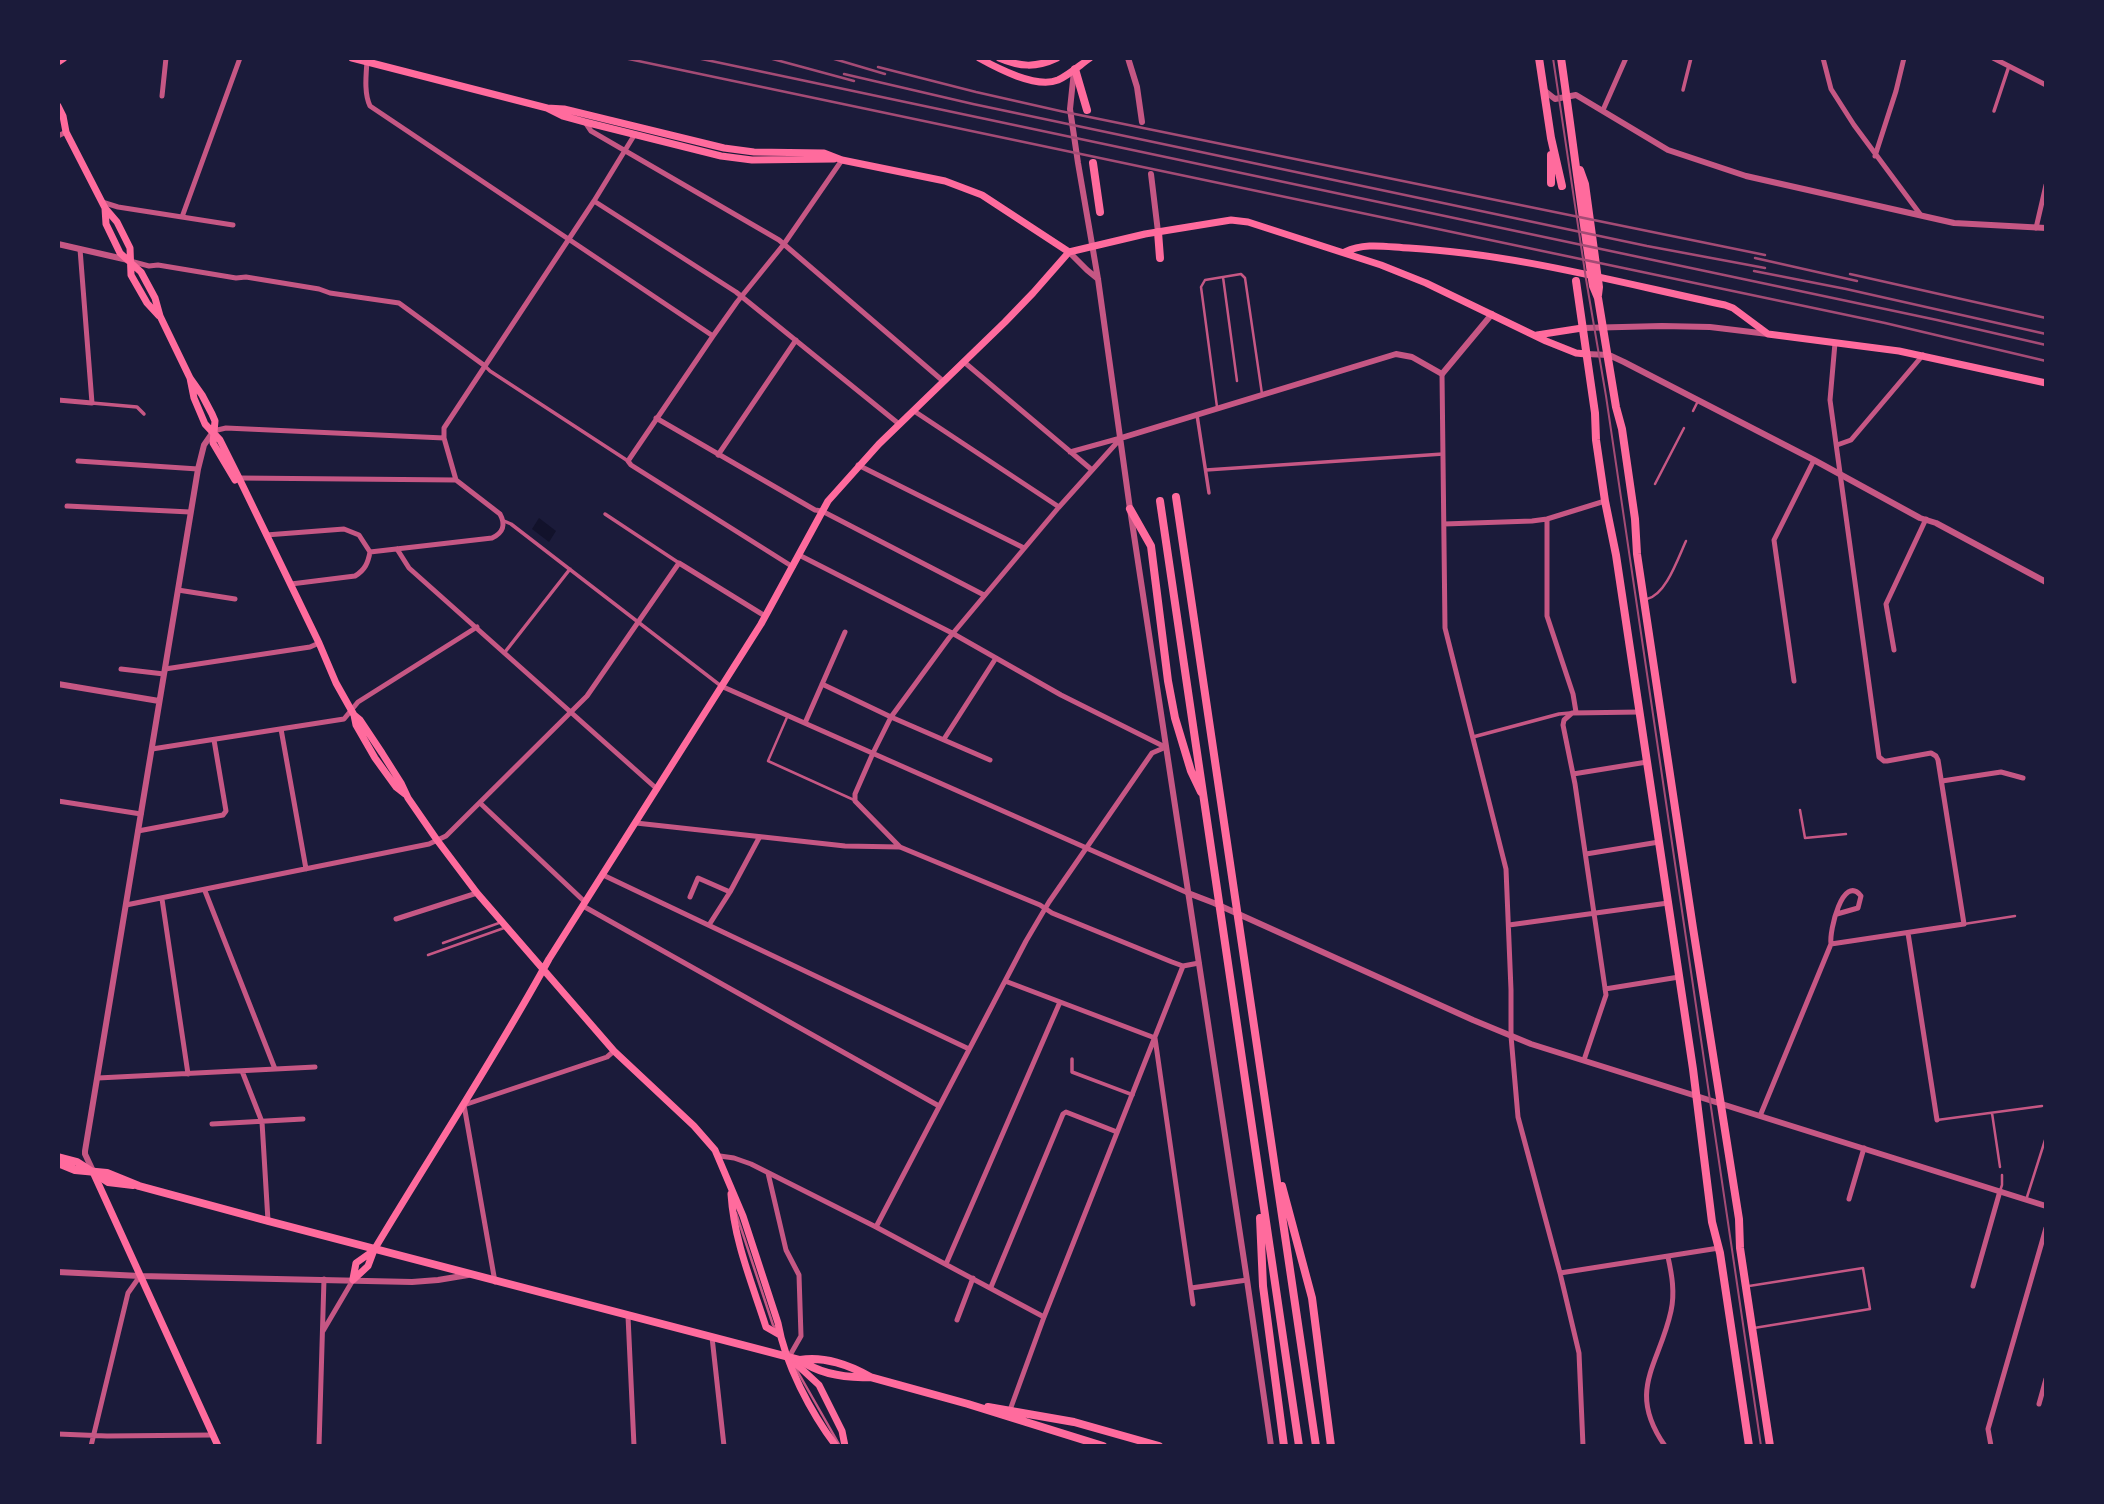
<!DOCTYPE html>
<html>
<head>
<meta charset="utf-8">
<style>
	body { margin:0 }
	#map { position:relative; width:2104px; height:1504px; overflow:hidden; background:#1b1b3a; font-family:"Source Serif 4",serif }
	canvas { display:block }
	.frame { position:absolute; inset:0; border:60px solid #1b1b3a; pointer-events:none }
</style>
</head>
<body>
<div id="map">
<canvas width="2104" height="1504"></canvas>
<div class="frame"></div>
</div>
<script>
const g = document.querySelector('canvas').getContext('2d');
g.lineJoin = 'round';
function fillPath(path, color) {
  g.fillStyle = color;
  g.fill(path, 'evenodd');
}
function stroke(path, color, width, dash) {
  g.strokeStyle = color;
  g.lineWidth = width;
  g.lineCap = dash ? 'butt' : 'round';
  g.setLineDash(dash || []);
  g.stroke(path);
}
const water = new Path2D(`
	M539,518L556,531L549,542L532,529Z`);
const service = new Path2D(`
	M1223,277L1237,381
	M1217,407L1201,287L1205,280L1241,274L1245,278L1262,394
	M1693,411L1698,401
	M1655,484L1684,428
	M1647,599C1666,595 1678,558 1686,541
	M788,715L768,761L854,800
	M1800,810L1805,838L1846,834
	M1964,924L2015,916
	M443,943L499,923
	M428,955L504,928
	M1992,1113L2000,1167
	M1937,1120L2042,1106
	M2000,1191L2002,1185V1175
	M2027,1197L2046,1137
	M736,1213L773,1325L776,1329
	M1749,1286L1863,1268L1870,1309L1754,1328
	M795,1367L840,1446`);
const pedestrian = new Path2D(`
	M1683,90L1691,58
	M1994,111L2009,66
	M485,366L490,371L628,461
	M92,403L137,407L144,414
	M1197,415L1209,493
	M1206,470L1443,454
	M605,514L679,563
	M504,521L511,524L721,686
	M505,652L570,569
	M1473,737L1559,714L1570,713
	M1072,1059V1072L1133,1095`);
const minor = new Path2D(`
	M1823,58L1831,89L1854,125L1920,214
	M1993,58L2046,85
	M367,61C366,76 364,93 370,106L713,336
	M162,96L166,58
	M1603,110L1626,58
	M585,122L591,131L779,240L943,381
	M58,136L66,132
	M1875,156L1896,91L1904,58
	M594,201L736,292L899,424
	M102,202L118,207L233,225
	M182,217L240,58
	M2036,228L2046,185
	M130,261L149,266L158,265L236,278L246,277L319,289L330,293L399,303L485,366
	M964,362L1092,470
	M1442,374L1445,628L1506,869L1511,990V1036L1518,1117L1560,1273L1579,1353L1583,1446
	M58,400L92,403L80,249
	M914,411L1059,507
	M656,418L815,510L822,511L984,595
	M213,431L226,428L444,438
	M1837,445L1851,440L1923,355
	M1070,452L1117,439
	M718,455L796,340
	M78,461L198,469
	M858,465L1024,548
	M239,478L456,480
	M67,506L190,512
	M1547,519V616L1573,694L1576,712
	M1444,524L1532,521L1547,519L1605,501
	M266,535L344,529L359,535L370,552
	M397,549L409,568L657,789
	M370,552L492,538C503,533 506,525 500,514L456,480L444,438V428L594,201L635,134
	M799,555L952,633L1061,695L1165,747
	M793,567L631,465L628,461L713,336L737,302L784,244L842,160
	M291,584L355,576C365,570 368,563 370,552
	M178,590L235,599
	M1894,650L1886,604L1926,519
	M121,669L164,674
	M165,669L310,647L319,643
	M1794,681L1774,540L1814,460
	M822,684L891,717L990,760
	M721,686L1188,893
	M805,723L845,632
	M281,729L306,869
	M944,739L996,658
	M152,749L344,719L358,702L477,627
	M1573,774L1647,762
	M1942,781L2001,772L2023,778
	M58,801L141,814
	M480,803L585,902
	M636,823L845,846L900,847L1040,905L1052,913L1172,962L1183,966L1199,963
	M138,831L223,815L226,811L214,740
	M900,847L855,801V794L873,753L891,717L949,638L1059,507L1121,438
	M1586,854L1659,842
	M603,875L969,1049
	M205,891L275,1069
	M690,897L698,878L730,892
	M162,899L188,1074
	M126,905L429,844L446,836L587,696L679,563L765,616
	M583,906L939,1106
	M396,919L477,893
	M709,925L730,892L759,838
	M1509,925L1668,903
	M1908,933L1937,1120
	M1831,944L1964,924L1938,760L1936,756L1931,753L1887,761H1884L1879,757L1830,400L1835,343
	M1005,981L1155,1038L1193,1304
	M1605,989L1679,977
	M1584,1060L1606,995L1575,784L1563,725L1564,720L1572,713L1640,712
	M242,1071L262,1122L268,1221
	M98,1078L315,1067
	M1760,1116L1831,944C1829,931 1843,873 1861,896L1858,908L1837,914
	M212,1124L303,1119
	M720,1156L734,1158L751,1164L876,1227L1044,1317
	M768,1173L786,1250L799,1275L801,1336L789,1357
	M1849,1199L1864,1148
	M876,1227L1026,941L1049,902L1152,753L1166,747
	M946,1264L1060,1002
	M1560,1273L1719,1248
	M495,1282L464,1105L607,1057L614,1051
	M1973,1286L2000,1191
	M991,1287L1063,1114L1066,1112L1117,1132
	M1191,1288L1247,1280
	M628,1316L634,1446
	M957,1320L973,1278
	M323,1331L353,1280
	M712,1337L724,1446
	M2039,1404L2046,1379
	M1010,1410L1044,1317L1183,966
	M58,1434L107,1436L213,1435
	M91,1446L128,1293L140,1276
	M319,1446L324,1279
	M1665,1446C1626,1390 1659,1366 1671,1311C1675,1293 1672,1275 1668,1257
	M1991,1446L1988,1429L2046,1228`);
const tertiary = new Path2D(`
	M1128,58L1137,87L1142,122
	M1074,71L1070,109L1078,163L1098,279L1130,509L1247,1280L1271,1446
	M1545,91L1555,99L1576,95L1668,150L1746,176L1954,223L2046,228
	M1151,174L1158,232
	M58,244L128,260
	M1069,252L1087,270L1098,279
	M1582,328L1662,326L1710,327L1768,334
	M1586,354L1609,355L1624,362L1814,460L1920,518L1936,523L2046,582
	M1121,438L1396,354L1412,357L1442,374L1492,314
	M58,684L159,701
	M1188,893L1214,903L1473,1020L1531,1044L2046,1206
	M93,1171L85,1154V1151L198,469L204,445L213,432
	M58,1272L140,1276L412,1282L438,1280L468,1275`);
const secondary = new Path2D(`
	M352,58L547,108L563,116L585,122L721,156L752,160L834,159
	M979,58C997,68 1036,89 1058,80C1069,75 1080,65 1090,58
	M999,58C1020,67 1036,68 1057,58
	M58,62L64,58
	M58,106L63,116L66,132L105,208L117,222L130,248L131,275L147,303L159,316
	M547,108L564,109L724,148L754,152L824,153L842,160L945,181L982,195L1069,252
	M105,208L106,224L120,253L141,272L155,298L160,316L190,378L202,395L212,414L215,421L213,443L235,480
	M1069,252L1145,234L1231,220L1248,222L1381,265L1426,283L1546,341L1576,353L1586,354
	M1345,252C1365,242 1387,247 1409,248C1516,254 1621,283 1725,305L1733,308L1768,334L1899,351L2046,383
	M1537,335L1582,328
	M190,378L194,398L205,424L220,440L239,478L319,643L336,683L354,715L356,725L375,758L396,787L405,794
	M354,715L360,720L382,753L401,783L408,798L437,840L477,893L614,1051L694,1126L715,1150L743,1216L778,1323C785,1364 811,1413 836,1446
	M93,1172L218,1446
	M731,1194C734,1241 752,1283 766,1327L780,1335
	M353,1279L356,1263L373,1251
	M353,1280L368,1266L374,1250C432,1153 495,1058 549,959L761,624L828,501L879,444L1005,322L1033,293L1069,252
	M792,1360L819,1385L842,1431L845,1446`);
const primary = new Path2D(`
	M1539,58L1551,138L1562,186
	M1561,58C1572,134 1581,210 1593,286L1598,298L1616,407L1622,429L1635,519L1637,554L1693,928L1739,1219L1740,1248L1770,1446
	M1551,155V183
	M1580,170L1585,184L1599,287L1598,295
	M1576,281L1595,413L1596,440L1605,501L1616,555L1693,1069L1712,1222L1720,1253L1749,1446
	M58,1157L77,1162L108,1182L133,1185
	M58,1163L75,1170L107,1173L139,1186L268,1221L800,1360C820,1374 846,1378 870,1377
	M800,1360C824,1356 850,1365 870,1377L968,1404L1103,1446
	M988,1407L1074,1422L1159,1446`);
const trunk = new Path2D(`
	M1075,69L1087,110
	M1093,163L1100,212
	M1158,232L1160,258
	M1176,497L1316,1446
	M1160,501L1299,1446
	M1130,509L1151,546L1168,681L1175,718L1191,771L1201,792
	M1282,1186L1312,1298L1331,1446
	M1260,1218L1263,1286L1284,1446`);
const tram = new Path2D(`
	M1553,58L1586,279L1606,396L1761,1446`);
const rail = new Path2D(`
	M624,58L1885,323L2046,361
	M697,58L1937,320L2046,345
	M769,58L854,81
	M831,58L885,74
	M878,67L976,92L1060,111L1765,255
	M844,74L973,104L1647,246L1765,268
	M1755,258L1857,281
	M1754,271L1846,289L2046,334
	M1850,274L2046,318`);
fillPath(water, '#12122b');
stroke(service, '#c65784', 2.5);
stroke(pedestrian, '#c65784', 3.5);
stroke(minor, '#c65784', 5);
stroke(tertiary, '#c65784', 6);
stroke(secondary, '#ff6b9d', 7);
stroke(primary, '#ff6b9d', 8);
stroke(trunk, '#ff6b9d', 8);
stroke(tram, '#a44b75', 2);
stroke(rail, '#a44b75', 2.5);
</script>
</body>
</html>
